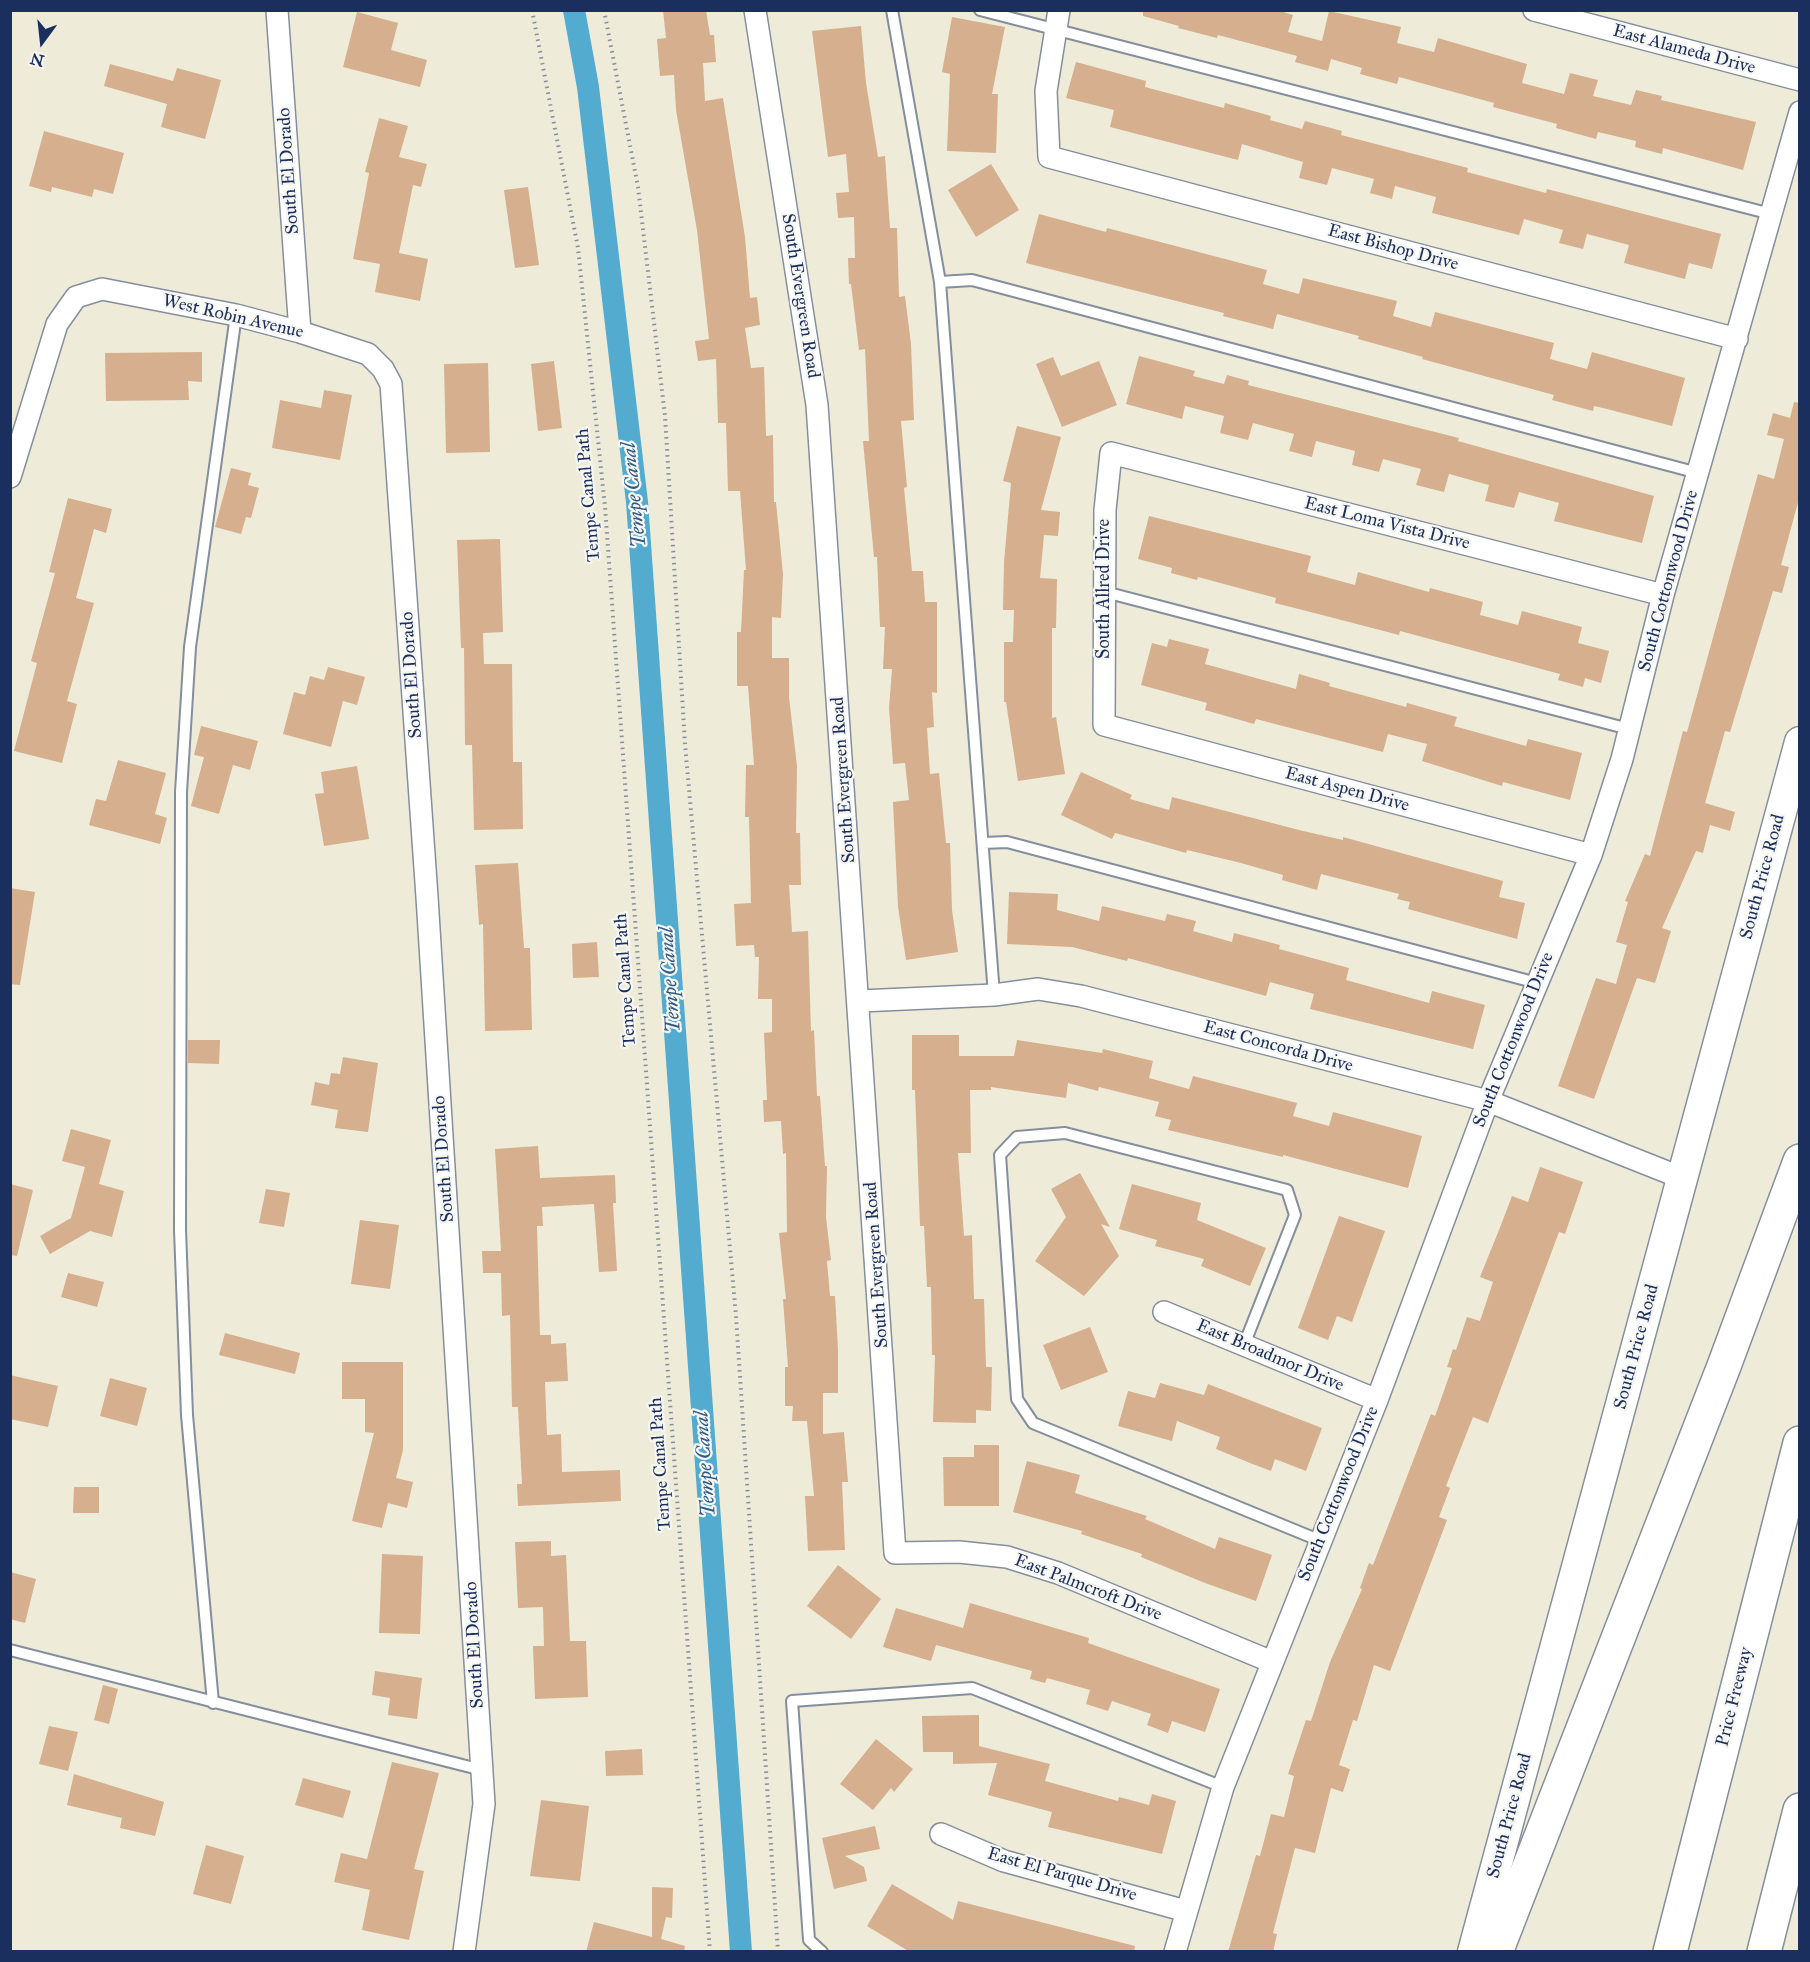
<!DOCTYPE html>
<html>
<head>
<meta charset="utf-8">
<style>
	body { margin:0 }
	#map { position:relative; width:1810px; height:1962px; overflow:hidden; background:#eeecd9; font-family:"IM FELL Great Primer",serif }
	canvas { display:block }
	.frame { position:absolute; inset:0; border:12px solid #1b2f5e; pointer-events:none }
	.north { position:absolute; left:12px; top:12px; width:60px; height:60px; -webkit-text-stroke:4px #f6f6f2; paint-order:stroke; rotate:195deg; font-size:16px; font-weight:700; line-height:24px; text-align:center; color:#1b2f5e }
	.north::after { content:''; display:block; margin:auto; width:21px; height:27px; background:#1b2f5e; clip-path:polygon(50% 0,100% 100%,50% 72%,0 100%) }
</style>
</head>
<body>
<div id="map">
<canvas width="1810" height="1962"></canvas>
<div class="frame"></div>
<div class="north">N</div>
</div>
<script>
const g = document.querySelector('canvas').getContext('2d');
g.lineJoin = 'round';
function stroke(path, color, width, dash) {
  g.strokeStyle = color;
  g.lineWidth = width;
  g.lineCap = dash ? 'butt' : 'round';
  g.setLineDash(dash || []);
  g.stroke(path);
}
function fillPath(path, color) {
  g.fillStyle = color;
  g.fill(path, 'evenodd');
}
function write(font, color, halo, rows, align = 'center') {
  g.font = font + ' "IM FELL Great Primer",serif';
  g.lineWidth = 4.5;
  g.setLineDash([]);
  g.textBaseline = 'middle';
  g.strokeStyle = halo;
  g.fillStyle = color;
  for (const [text, x, y, turn = 0] of rows) {
    g.save();
    g.translate(x, y);
    g.rotate((+turn || 0) * Math.PI / 180);
    g.textAlign = isNaN(turn) ? turn : align;
    if (halo) g.strokeText(text, 0, 0);
    g.fillText(text, 0, 0);
    g.restore();
  }
}
const canal = new Path2D(`
	M574,10L588,87L637,502L741,1952`);
const building = new Path2D(`
	M663,10H706L710,35H714L716,62L703,63L705,101L723,98L745,237L750,298L757,297L760,325L745,328L751,368L764,367L766,436L773,435L774,502H776L783,574L781,618L772,617V658H789V697L797,766L796,833H800L801,885H789L792,932L808,931L811,1031L814,1030L817,1096H820L825,1166H827L826,1217L831,1260L827,1261L830,1296H835L838,1350V1393H823V1434L844,1432L848,1482H842L845,1550L808,1551L805,1496H814L807,1421H792L793,1406H785V1367H788L783,1299H786L779,1233L787,1232L786,1153L783,1154L781,1121L764,1122L763,1100H767L764,1033L772,1032V999H758L759,957H755L754,945L736,946L734,904L751,903L749,817H745L746,765H754L748,686H737V632H741L744,570H746L740,491H728L726,423H718L716,359L698,361L695,341L709,339L697,230L676,110L674,75L660,76L657,39L666,38Z
	M1143,10H1277L1293,15L1288,32L1322,41L1329,11L1401,27L1397,43L1434,52L1438,38L1527,64L1522,83L1564,94L1570,73L1598,80L1593,96L1631,105L1636,90L1662,96L1661,100L1756,122L1743,170L1663,148L1662,154L1635,147L1636,141L1598,132L1596,139L1556,128L1557,124L1493,107L1494,103L1399,77L1397,84L1360,74L1362,68L1331,59L1328,71L1295,62L1297,56L1218,35L1217,38L1178,28L1179,26L1143,16Z
	M357,12L398,23L391,50L427,60L420,87L343,67Z
	M952,17L1005,27L992,94H998L996,153L947,151L950,74L942,72Z
	M861,26L866,83L878,157L885,156L890,228H897L899,297L905,296L911,344L914,420L901,421L907,487L904,488L912,571H923L925,602H937V693L932,692L934,727L927,728L930,774L939,773L946,843H950L952,910L958,952L906,960L898,907L893,802L909,800L905,763L893,764L889,708L892,669H883L885,627H880L877,557H874L863,441H869L865,349L859,350L851,284H849L848,258H855L854,217L838,218L836,193L849,192L846,154L828,157L812,31Z
	M1076,62L1146,81L1145,87L1224,108L1225,103L1271,116L1270,120L1302,129L1305,121L1342,131L1341,135L1468,168L1467,172L1546,193L1547,189L1721,234L1712,269L1689,263L1685,279L1624,263L1629,245L1587,234L1583,249L1559,243L1563,230L1524,219L1519,235L1432,213L1436,197L1395,186L1392,199L1370,193L1374,179L1332,168L1327,185L1299,178L1303,162L1242,144L1238,160L1110,127L1114,110L1066,98Z
	M110,64L173,81L177,68L221,80L205,139L161,127L167,104L104,86Z
	M379,118L408,126L399,157L427,164L421,187L413,185L399,253L428,259L420,301L375,292L380,264L353,259L369,173L365,172Z
	M44,131L124,153L113,194L94,189L92,197L52,187L51,192L29,186Z
	M991,164L1019,210L976,237L948,190Z
	M528,187L539,265L515,268L504,190Z
	M1039,214L1106,232L1107,228L1267,270L1263,284L1299,294L1303,278L1397,301L1393,316L1431,327L1435,312L1554,343L1550,359L1587,369L1592,352L1685,378L1672,426L1607,409L1594,406L1593,411L1552,400L1554,395L1422,359L1423,357L1358,339L1359,336L1277,314L1273,329L1223,316L1224,313L1026,263Z
	M202,352V382L188,381L189,400L106,401L105,353Z
	M1139,356L1195,371L1193,376L1224,384L1227,375L1249,381L1248,385L1459,438L1458,441L1654,496L1642,543L1554,521L1559,503L1519,492L1514,508L1485,501L1489,485L1449,474L1444,492L1416,485L1421,469L1383,459L1379,472L1352,465L1355,451L1316,441L1312,457L1289,451L1294,434L1253,423L1248,440L1220,433L1224,416L1185,406L1182,419L1126,404Z
	M1053,357L1061,376L1099,361L1117,405L1062,427L1036,364Z
	M554,361L562,428L538,431L531,364Z
	M488,363L490,452L446,453L444,364Z
	M324,390L352,395L340,460L272,448L280,400L321,408Z
	M1794,402L1800,403V495L1781,565L1789,567L1782,593L1773,591L1730,732L1725,731L1705,803L1735,812L1730,831L1710,825L1703,853L1696,851L1662,928L1671,931L1655,983L1637,978L1594,1099L1558,1086L1596,978L1616,984L1627,945L1616,942L1628,902L1625,901L1645,854L1650,856L1683,731L1687,732L1758,474L1774,479L1784,439L1767,435L1773,413L1790,418Z
	M1017,426L1061,437L1041,510L1060,512L1058,536L1044,535L1040,578L1057,579L1056,628H1052V718L1056,717L1065,774L1018,781L1006,702H1004V642H1013L1014,610H1003L1004,562L1011,483L1003,481Z
	M231,468L251,473L248,485L259,488L251,518L246,517L241,534L215,527Z
	M68,498L112,509L106,533L94,529L76,598L94,603L67,701L77,704L62,763L14,751L37,663L31,661L55,573L49,572Z
	M1149,516L1311,556L1307,572L1355,585L1358,572L1429,592L1430,588L1483,602L1480,615L1518,625L1522,611L1582,627L1578,643L1609,651L1601,683L1585,678L1583,687L1558,680L1560,674L1400,631L1399,635L1326,616L1275,603L1276,598L1198,577L1197,580L1171,573L1172,568L1138,559Z
	M500,539L503,632L483,633L484,664H512L513,762H522L523,829L474,830L472,745H465L464,648H461L457,540Z
	M1169,639L1209,649L1205,664L1296,689L1299,674L1330,683L1329,686L1406,707L1407,703L1457,717L1454,726L1526,746L1528,739L1582,753L1570,800L1503,782L1502,786L1422,761L1427,744L1388,734L1383,752L1256,719L1254,724L1205,710L1207,703L1141,685L1152,643L1167,647Z
	M328,667L365,677L357,705L343,701L331,747L283,734L294,692L305,695L310,676L324,680Z
	M201,726L258,741L250,770L233,765L219,814L191,806L204,757L194,755Z
	M118,760L166,773L155,814L167,818L160,844L89,825L96,799L106,801Z
	M357,766L369,839L324,846L315,794L324,793L321,772Z
	M1081,772L1132,795L1130,799L1169,810L1172,797L1303,831L1343,840V837L1503,881L1499,897L1525,903L1517,939L1408,909L1410,902L1397,899L1399,894L1321,874L1317,890L1282,880L1283,875L1241,863L1187,850L1186,853L1115,833L1112,839L1061,815Z
	M518,863L524,948H530L532,1030L485,1031L483,924L479,925L475,865Z
	M10,888L35,892L20,985L10,984Z
	M1009,892L1058,894L1057,910L1099,921L1102,906L1165,921L1167,914L1196,921L1193,931L1232,942L1234,933L1280,945L1279,949L1349,968L1346,980L1429,1003L1432,991L1485,1005L1473,1049L1310,1009L1314,994L1270,982L1266,996L1128,958L1127,961L1072,947L1007,944Z
	M597,942L599,977L573,978L572,944Z
	M912,1035H959V1056H1014L1017,1040L1102,1053L1103,1049L1153,1061L1149,1078L1189,1089L1193,1076L1297,1103L1293,1116L1329,1126L1333,1112L1422,1136L1408,1188L1283,1155V1157L1168,1130L1171,1120L1155,1116L1159,1102L1099,1087L1098,1091L1068,1083L1066,1098L991,1087V1090H970L971,1153H958L964,1236L972,1235L974,1299H984L986,1367H992L991,1411L976,1410V1423L933,1422L935,1355H932L931,1287H927L924,1226H920L915,1090H912Z
	M188,1040H220L219,1064L188,1063Z
	M343,1057L378,1063L368,1132L335,1128L338,1110L311,1105L315,1082L329,1085L331,1073L340,1074Z
	M71,1129L111,1140L99,1184L124,1191L112,1237L90,1231L50,1254L40,1236L71,1218L85,1167L62,1161Z
	M538,1146L540,1178L615,1175L616,1203H613L617,1271L599,1272L594,1204L542,1207L543,1226H537L540,1335H551V1344L566,1343L568,1381L545,1382L547,1435L561,1434L562,1472L620,1470L621,1501L518,1506L517,1484H522L518,1407H512L510,1315L502,1316L501,1273H483L482,1251H501L495,1149Z
	M1540,1167L1583,1182L1565,1234L1559,1232L1488,1423L1473,1417L1446,1486L1450,1488L1439,1517L1447,1520L1390,1671L1374,1665L1357,1721L1353,1720L1339,1765L1350,1769L1343,1792L1331,1788L1315,1853L1295,1848L1273,1933L1277,1934L1273,1952H1228L1256,1855L1260,1856L1271,1814L1284,1817L1294,1776L1288,1774L1306,1720L1311,1721L1330,1662L1362,1589L1360,1588L1369,1563L1373,1565L1431,1414L1435,1416L1452,1368L1447,1367L1453,1349L1456,1350L1467,1317L1480,1321L1493,1282L1480,1277L1501,1225L1512,1196L1528,1202Z
	M1080,1173L1110,1227L1101,1224L1119,1256L1084,1296L1035,1261L1066,1217L1051,1189Z
	M10,1184L33,1190L17,1256L10,1255Z
	M1132,1184L1201,1203L1197,1220L1266,1248L1250,1286L1201,1266L1204,1259L1155,1246L1157,1240L1119,1229Z
	M266,1189L290,1193L284,1227L259,1223Z
	M1339,1216L1385,1231L1352,1322L1337,1316L1328,1340L1298,1328Z
	M360,1220L399,1225L390,1289L351,1284Z
	M68,1273L104,1282L97,1307L61,1297Z
	M1090,1327L1108,1372L1061,1390L1043,1345Z
	M225,1333L300,1353L295,1374L219,1355Z
	M342,1362H403V1450L396,1478L413,1482L407,1508L388,1503L382,1528L352,1521L374,1433L365,1432V1399H342Z
	M10,1375L58,1386L48,1427L10,1419Z
	M110,1378L147,1388L137,1426L100,1416Z
	M1160,1383L1204,1395L1208,1384L1322,1428L1306,1471L1275,1459L1271,1471L1250,1463L1216,1449L1220,1437L1177,1421L1172,1441L1118,1426L1128,1391L1155,1398Z
	M974,1445H999V1506H944L943,1457H974Z
	M1027,1461L1080,1475L1075,1493L1147,1516L1145,1519L1215,1549L1219,1537L1272,1555L1256,1601L1205,1583L1141,1557L1142,1554L1081,1534L1082,1531L1013,1512Z
	M74,1487H99V1513H73Z
	M551,1541V1556L566,1555L570,1641H586L588,1697L535,1699L533,1646H544L543,1607L518,1608L515,1542Z
	M382,1554L423,1556L420,1634L379,1633Z
	M838,1565L881,1599L851,1639L807,1606Z
	M10,1572L36,1579L25,1623L10,1619Z
	M970,1603L1089,1638L1088,1643L1220,1689L1205,1732L1172,1721L1168,1733L1147,1725L1151,1714L1112,1701L1108,1711L1086,1704L1090,1690L1047,1678L1045,1683L1030,1679L1032,1671L936,1645L931,1661L883,1647L896,1608L963,1628Z
	M375,1671L422,1678L417,1719L388,1715L390,1698L372,1695Z
	M103,1685L118,1689L109,1724L94,1720Z
	M979,1715V1746L1050,1764L1045,1781L1118,1801L1119,1797L1149,1805L1152,1794L1176,1801L1162,1854L1048,1827L1052,1812L988,1795L997,1763L953,1764V1752H923L922,1716Z
	M49,1726L78,1732L68,1771L39,1764Z
	M876,1739L913,1769L894,1792L891,1788L873,1810L840,1784Z
	M642,1749L643,1775L606,1776L605,1751Z
	M392,1762L439,1773L414,1869L424,1871L409,1940L362,1930L370,1890L334,1882L341,1853L367,1859Z
	M74,1774L164,1802L155,1836L120,1828L122,1818L67,1805Z
	M303,1778L351,1791L343,1818L295,1805Z
	M541,1800L589,1806L580,1881L530,1876Z
	M875,1826L880,1849L845,1856L864,1867L867,1881L834,1889L822,1838Z
	M206,1845L244,1856L231,1904L193,1894Z
	M892,1884L953,1920L958,1901L1135,1946L1134,1952H910L867,1926Z
	M652,1887L673,1888L672,1918L666,1917L661,1939L685,1946L684,1952H586L594,1922L652,1937Z`);
const path = new Path2D(`
	M532,10L578,248L605,507L710,1952
	M604,10L638,187L665,416L685,744L736,1316L778,1952`);
const service = new Path2D(`
	M892,10L940,282L994,995
	M980,10L1771,214
	M940,282L972,280L1698,473
	M1105,592L1629,729
	M983,843L1007,842L1537,983
	M1244,1345L1295,1215L1287,1190L1065,1133L1017,1137L1000,1155L1017,1399L1033,1423L1321,1541
	M10,1650L482,1770
	M213,1703L187,1415L180,1230L181,792L190,647L236,315
	M822,1952L809,1940L792,1701L972,1688L1223,1787`);
const minor = new Path2D(`
	M277,10L300,332
	M755,10L817,405L895,1553L959,1552L1007,1557L1058,1573L1272,1662
	M1059,10L1046,91L1049,157L1737,339
	M1534,10L1800,80
	M10,477L57,324L76,297L102,289L236,315L300,332L368,354L383,369L391,384L427,897L484,1804L464,1952
	M1591,855L1104,725L1105,510L1111,453L1663,595
	M860,1001L994,995L1038,989L1081,996L1488,1101L1682,1178
	M1164,1312L1377,1400
	M941,1834L1004,1861L1186,1911
	M1175,1952L1223,1787L1377,1400L1488,1101L1591,855L1622,759L1663,595L1800,112`);
const secondary = new Path2D(`
	M1473,1952L1800,742`);
const motorway = new Path2D(`
	M1496,1952L1724,1366L1800,1161
	M1670,1952L1800,1443
	M1764,1952L1800,1810`);
const streetNames = [
	["East Alameda Drive",1684,50,15],
	["South El Dorado",289,171,-94],
	["East Bishop Drive",1393,248,15],
	["South Evergreen Road",800,296,81],
	["West Robin Avenue",233,317,13],
	["Tempe Canal Path",589,495,-95],
	["East Loma Vista Drive",1387,524,14],
	["South Cottonwood Drive",1669,581,-75],
	["South Allred Drive",1105,589,-90],
	["South El Dorado",412,675,-94],
	["South Evergreen Road",844,780,-94],
	["East Aspen Drive",1347,790,15],
	["South Price Road",1763,877,-75],
	["Tempe Canal Path",626,980,-94],
	["South Cottonwood Drive",1514,1040,-68],
	["East Concorda Drive",1278,1047,15],
	["South El Dorado",444,1159,-94],
	["South Evergreen Road",877,1265,-94],
	["South Price Road",1637,1347,-75],
	["East Broadmor Drive",1270,1356,23],
	["Tempe Canal Path",661,1464,-94],
	["South Cottonwood Drive",1339,1494,-68],
	["East Palmcroft Drive",1088,1588,21],
	["South El Dorado",475,1645,-93],
	["Price Freeway",1735,1697,-76],
	["South Price Road",1510,1816,-75],
	["East El Parque Drive",1062,1875,16]
];
const waterNames = [
	["Tempe Canal",635,495,-96],
	["Tempe Canal",671,980,-94],
	["Tempe Canal",706,1464,-94]
];
stroke(canal, '#53abd0', 22);
fillPath(building, '#d5af8e');
stroke(service, '#848e9c', 14);
stroke(minor, '#848e9c', 24);
stroke(secondary, '#848e9c', 33);
stroke(motorway, '#848e9c', 36);
stroke(path, '#848e9c', 4, [1.5, 4.5]);
stroke(service, '#fff', 10);
stroke(minor, '#fff', 21);
stroke(secondary, '#fff', 30);
stroke(motorway, '#fff', 33);
write('18px', '#1b2f5e', '#f6f6f2', streetNames);
write('italic 20px', '#2f5a86', '#f6f6f2', waterNames);
</script>
</body>
</html>
